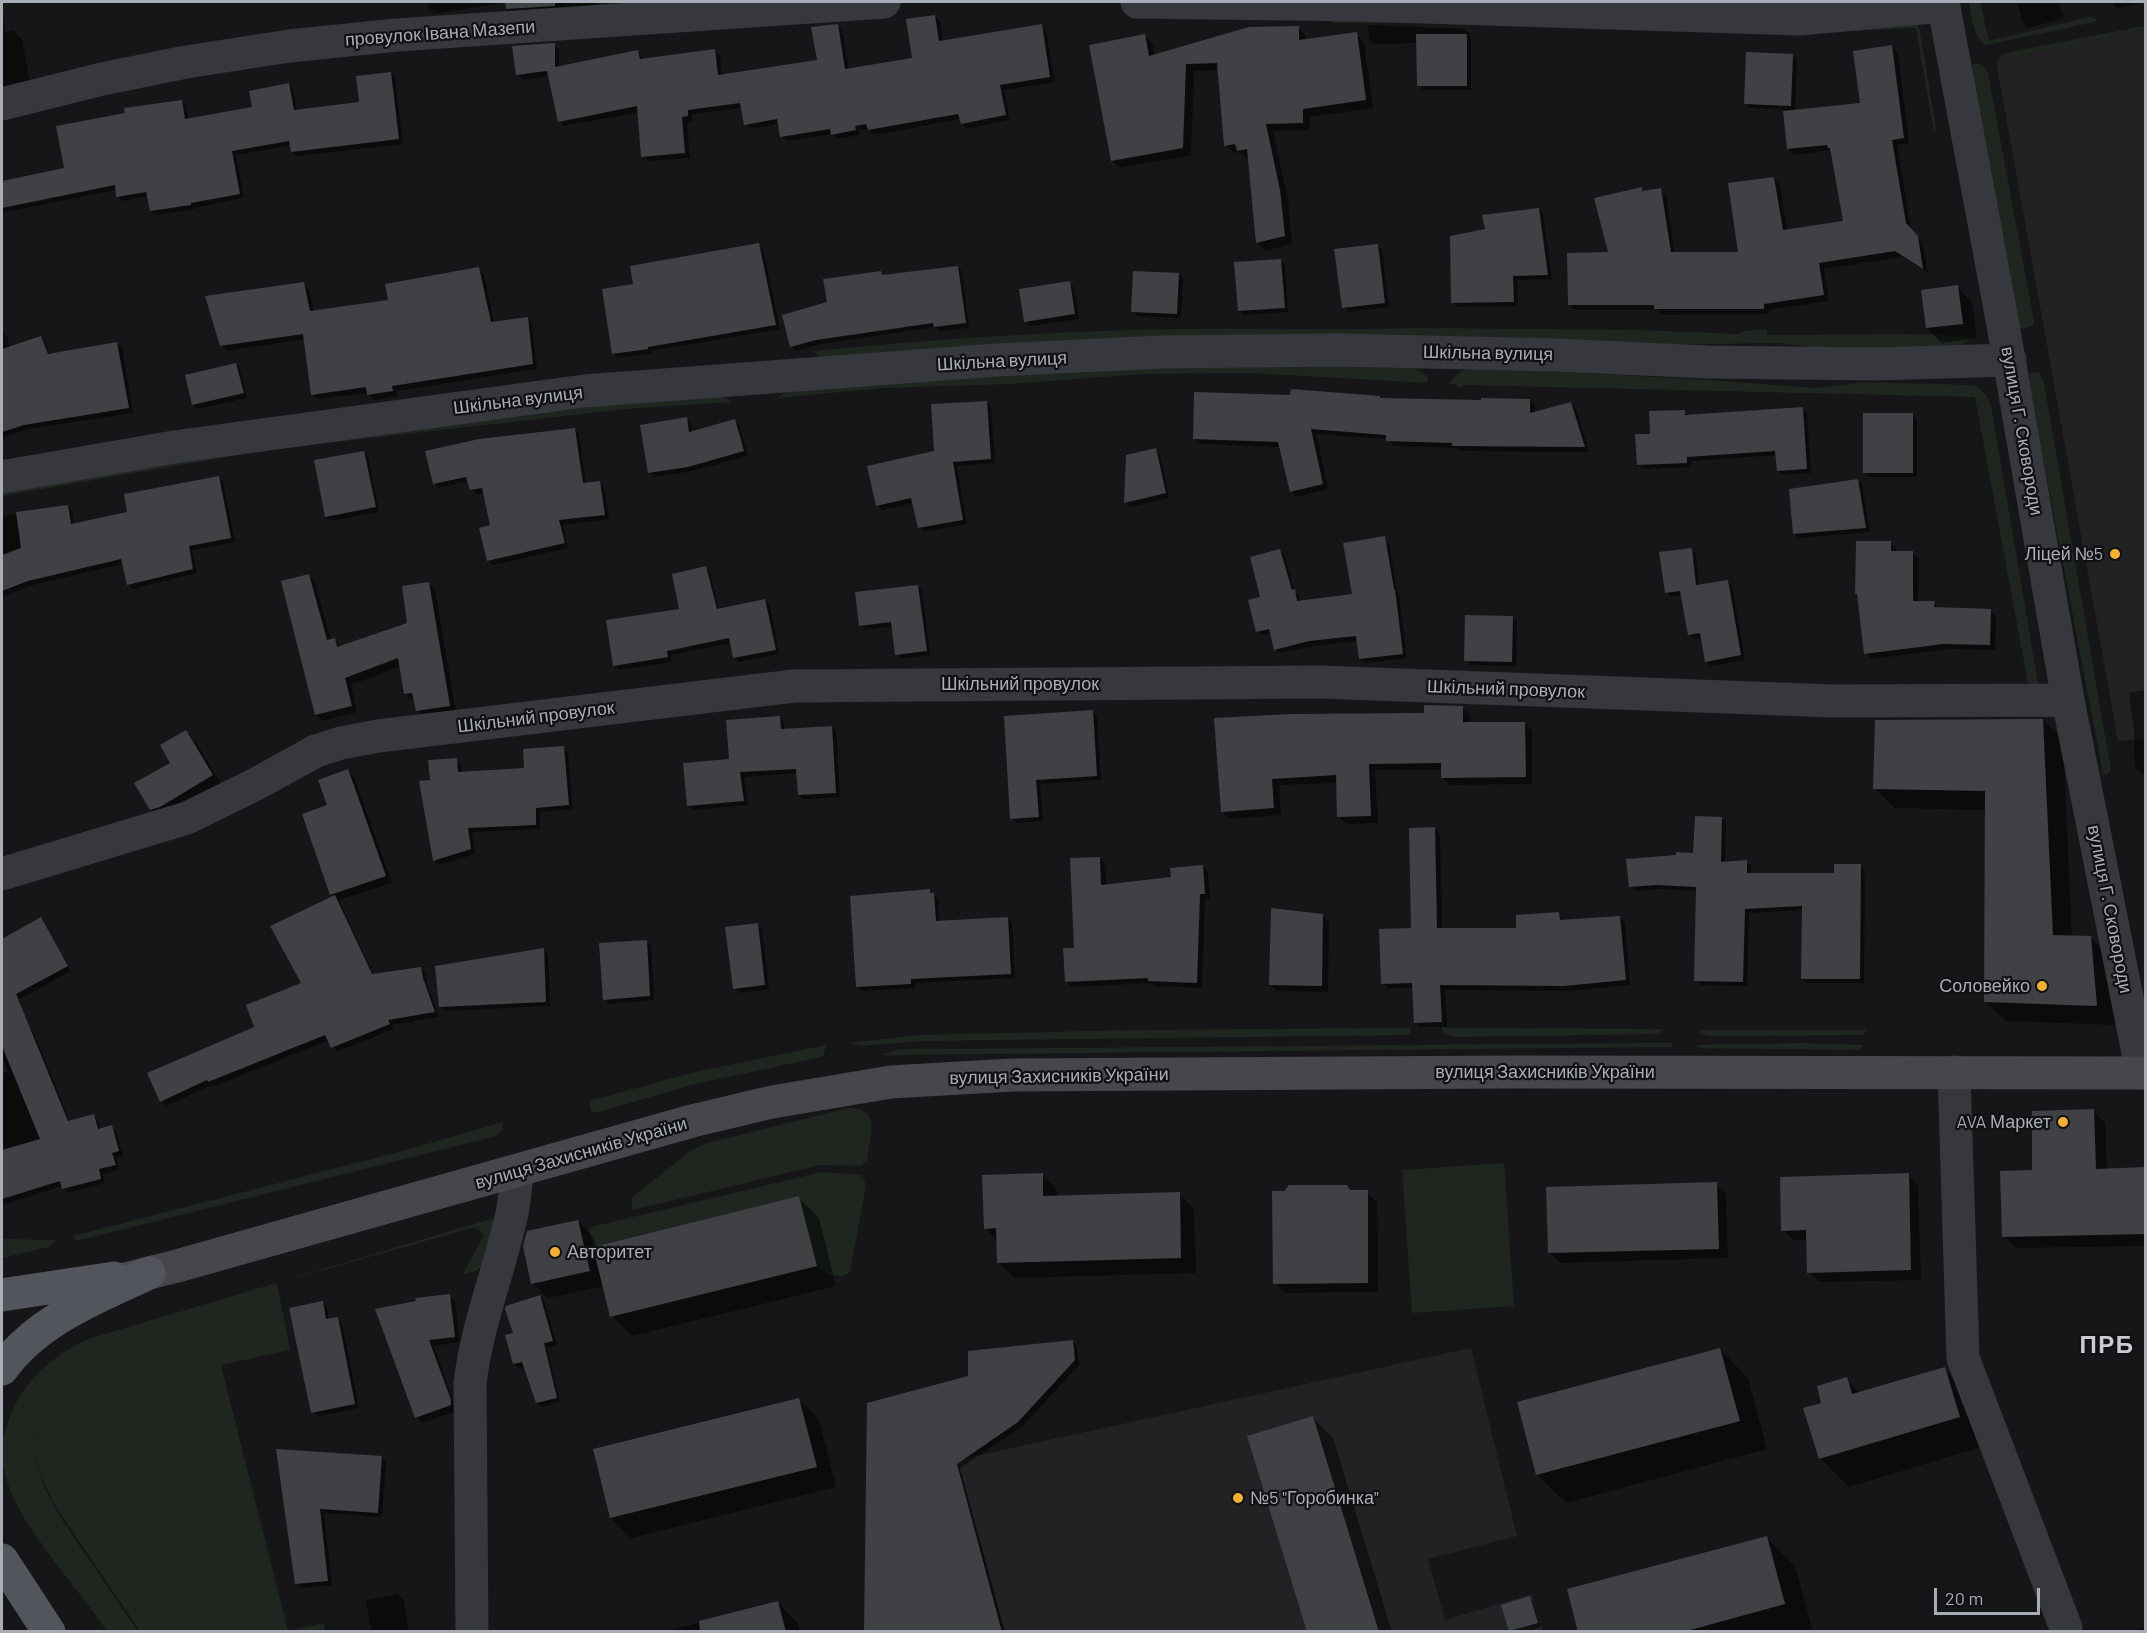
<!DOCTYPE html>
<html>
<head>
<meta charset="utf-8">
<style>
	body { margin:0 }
	#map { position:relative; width:2147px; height:1633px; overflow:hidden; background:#161618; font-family:Barlow,sans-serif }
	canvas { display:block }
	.frame { position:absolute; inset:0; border:3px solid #a8adb8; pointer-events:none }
	.scale { position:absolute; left:1934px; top:1588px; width:106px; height:27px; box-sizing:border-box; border:3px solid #a8adb8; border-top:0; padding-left:8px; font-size:18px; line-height:21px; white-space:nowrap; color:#a8adb8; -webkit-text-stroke:4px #111113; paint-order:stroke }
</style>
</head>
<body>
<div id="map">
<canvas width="2147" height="1633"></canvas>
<div class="frame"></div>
<div class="scale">20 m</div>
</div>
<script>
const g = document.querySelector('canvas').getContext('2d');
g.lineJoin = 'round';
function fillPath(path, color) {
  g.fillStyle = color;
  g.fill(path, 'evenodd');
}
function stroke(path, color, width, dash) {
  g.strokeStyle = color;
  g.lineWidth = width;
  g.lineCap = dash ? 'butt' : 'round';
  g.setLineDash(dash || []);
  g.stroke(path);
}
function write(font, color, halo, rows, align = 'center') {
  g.font = font + ' Barlow,sans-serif';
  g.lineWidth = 4.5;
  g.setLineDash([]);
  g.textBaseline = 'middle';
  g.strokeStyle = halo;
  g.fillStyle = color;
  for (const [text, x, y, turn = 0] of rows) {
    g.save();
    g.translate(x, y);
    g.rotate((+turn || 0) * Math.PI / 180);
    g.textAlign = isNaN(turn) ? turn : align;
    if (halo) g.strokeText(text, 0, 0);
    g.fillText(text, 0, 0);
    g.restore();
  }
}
const built = new Path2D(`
	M2145,29V739L2118,741L1996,61Z
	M1471,1348L1517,1536L1428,1559L1445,1620L1532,1594L1543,1631H1004L957,1460Z`);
const green = new Path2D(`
	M1969,2H1980L1989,41L2090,17L2097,19L2095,22L1986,45C1972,36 1972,16 1969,2Z
	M1336,20L1917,25L1920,31L1936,129L1934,133L1916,28L1809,33L1475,23H1330Z
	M2145,26V29L1996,61L2004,54L2019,50Z
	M1978,63L1983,65L1988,73L2034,321L2033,326L2022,329L2018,326L1971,68L1973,64Z
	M1427,328L1637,330L1739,334L1745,331L1766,329L1768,335L1926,334L1970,337L1967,342L1959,346L1857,354L1781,343L819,357L812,351C909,342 1006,334 1103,331C1211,327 1319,331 1427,328Z
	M1234,362L1415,368L1427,376L1428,383L1251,373L1143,374L1011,384L883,388L777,398L786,392L903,376L1057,374Z
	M1477,367L1710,380L1815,388L1865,382L1973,385C1986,391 1989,398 1992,411L2039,689L2028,695H2017L1974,693L1808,694L1533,684L1434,676L1300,675L1241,678L942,677L909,679L900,672L950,671L1074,675L1321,671L1430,672L1757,689H2029L1975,397L1464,385L1460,389L1455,384H1449C1456,373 1464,369 1477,367Z
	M2035,372L2039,373L2044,383L2111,770L2106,775L2103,773L2028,380L2030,374Z
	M720,395L732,402L626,409L301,446L239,455L2,496V486L478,416Z
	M1442,1022L1445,1028L1662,1029L1658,1034L1456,1037L1445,1034L1442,1029Z
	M1411,1028L1410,1033L1406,1035L922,1041L861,1046L848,1043L919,1035L1129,1030Z
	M1699,1030H1867L1863,1035L1710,1036L1701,1034Z
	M1638,1043H1671L1673,1047L883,1055C895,1047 926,1049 942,1049Z
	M1803,1043L1863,1045L1860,1050L1698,1048L1696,1045Z
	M826,1045L823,1056L817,1058L691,1085L596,1113L591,1111L589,1101L695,1072Z
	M849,1108C882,1108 870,1137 867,1160L861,1166L820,1165L633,1210L631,1198L692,1150L707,1143Z
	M503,1122L502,1130L496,1136L80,1240H76L73,1236L406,1150Z
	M1504,1163L1514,1306L1412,1313L1402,1170Z
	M822,1172L862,1175L866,1185L850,1272L844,1276L828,1275L817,1266L799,1196L593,1247L589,1229L595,1226Z
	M491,1219L497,1222L482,1266L476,1271L463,1274L484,1235L475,1227L277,1283L290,1350L221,1365L288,1631L324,1623L325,1631H140L54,1504L40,1474L34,1450L33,1429C32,1480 58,1514 86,1555C103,1580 120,1606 138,1631L108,1632C92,1610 75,1588 58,1566C33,1532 7,1500 2,1458C0,1441 8,1420 15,1405C31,1374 57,1354 88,1339Z
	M2,1239L56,1240L49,1247L2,1258Z`);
const shadow = new Path2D(`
	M428,2H596V7L510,13L505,8V3L434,14L429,9Z
	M2017,2H2059L2064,18L2028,28L2023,23Z
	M2112,2H2146L2117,9Z
	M2,7L5,32L13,30L22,39L31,88L2,95Z
	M935,16L940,22L943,42L1041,26L1046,31L1055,82L1004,90L1010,120L967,129L962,124L961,119L874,135L868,129L859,130L860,135L837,139L832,134L787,141L782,136L780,124L751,129L746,124L743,108L692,114L693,121L687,122L690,158L648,161L643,156L639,112L564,126L559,121L550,76L523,80L518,74L554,45L559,50V68L638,51L644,60L714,51L720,56L722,76L818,61L837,25L842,31L849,70L914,59Z
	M1368,25L1464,29L1469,33L1471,40V90H1423L1419,85L1418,43L1374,44L1369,39Z
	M1298,28L1306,36V40L1356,34L1364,42L1373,108L1310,117V130L1273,131L1288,200L1292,244L1265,251L1258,243L1249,157L1246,158L1240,152L1234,153L1226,145L1220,70L1194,71L1191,155L1120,168L1112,160L1145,36L1153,44L1155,56Z
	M1892,47L1898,53L1909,143L1897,145L1911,230L1923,243L1928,273L1902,257L1824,269L1829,301L1769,310V314L1662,315L1657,310H1575L1569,304L1610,254L1641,189L1645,192L1660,190L1666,196L1675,254H1739L1774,178L1780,184L1787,231L1845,223L1832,150L1794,155L1788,149L1784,110L1750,108L1745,104L1792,55L1797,60L1795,111L1861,104Z
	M391,73L395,78L403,144L297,156L292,151L291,145L236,155L244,198L195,208V209L156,215L151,211L149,196L122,201L115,190L2,213V182L66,169L182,101L186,106L188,120L253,108L289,85L293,90L297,111L361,103Z
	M1538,209L1543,214L1552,279L1517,280L1518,306L1457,307L1452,302L1487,231Z
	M758,245L763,249L780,329L651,351L652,353L618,358L613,353L635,286Z
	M1377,245L1382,250L1389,307L1348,312L1344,307Z
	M1280,260L1285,265L1288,312L1244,315L1239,311Z
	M958,267L962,272L969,328L940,331L935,327L821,344L796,351L792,346L828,303L880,272L884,276Z
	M478,269L484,274L494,323L527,318L532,324L537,369L397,391L398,396L374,400L368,393L318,399L313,394L305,339L227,351L222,345L303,284L309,289L314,312L389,302Z
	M1178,274L1183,279L1181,318L1137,316L1133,311Z
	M1070,283L1074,288L1079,319L1030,326L1026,321Z
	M1957,287L1972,302L1977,338L1942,343L1927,328Z
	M2,331L7,336L10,348L41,337L45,342L50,355L117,344L122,348L133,413L29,429L2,438Z
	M236,364L240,369L247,398L198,409L193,405Z
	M1380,397L1382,399L1482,402L1530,400L1535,406V413L1571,403L1576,409L1589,452L1460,451L1456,448L1394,446L1388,439L1316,434L1328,489L1297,497L1291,491L1281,447L1200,444L1195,439Z
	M986,402L991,407L995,463L957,466L967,524L924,532L920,527L914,503L882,510L877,505L936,452Z
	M1803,408L1807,413L1811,473L1783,475L1778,471L1777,455L1691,461V467L1643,469L1638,464L1652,435L1684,412L1688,416Z
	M1912,415L1917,419V477H1870L1865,472Z
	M686,419L691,423L692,433L734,420L739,425L748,456L693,471L654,477L650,473Z
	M575,429L579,434L586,484L600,483L604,487L609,519L563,525L568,548L493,565L488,560L492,526L484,493L476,494L471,489L469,481L439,488L434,483Z
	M1155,450L1160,455L1169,498L1130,507L1126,502Z
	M363,453L368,457L379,512L331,521L326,516Z
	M219,477L223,482L235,542L192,550L197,573L133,589L128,584L123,564L33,585L2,597V516L68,506L72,511L74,525L129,514Z
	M1858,480L1862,485L1870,532L1799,538L1794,533Z
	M1384,538L1389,543L1397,593L1399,595L1407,658L1365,663L1360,658L1358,641L1314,646L1280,653L1275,649L1272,633L1262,635L1257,631L1262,598L1280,550L1285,555L1294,591L1299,595L1300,602L1354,595Z
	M1890,543L1896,549V552L1913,553L1919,558L1918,602L1934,603L1940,609L1990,611L1996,617L1995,650L1950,649L1872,659L1866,653Z
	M1691,549L1696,554L1699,586L1728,581L1732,586L1745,660L1711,666L1706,661L1702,638L1694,639L1689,634L1682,595L1671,597L1666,592Z
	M706,568L710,572L719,610L765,601L770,605L779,654L739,662L734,657L732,643L671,655L672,662L619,670L614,665L680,610Z
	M308,575L315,582L331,640L334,639L341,646L409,624L429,584L435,590L456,712L424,717L417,711L415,700H412L406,694L401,666L351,685L357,712L323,721L316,715Z
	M918,587L922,591L930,655L901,659L897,654L893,626L865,630L861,625Z
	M1512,617L1517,622L1516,666L1471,665L1466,660Z
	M2146,690V774H2142L2135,768L2134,730L2129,693Z
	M1462,708L1470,715L1469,724L1525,723L1532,731V784L1450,785L1442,777V770H1375L1378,823L1346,824L1338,816L1337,783L1279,785L1281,815L1229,819L1222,811L1291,716L1425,715Z
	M1092,712L1097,716L1101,780L1040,784L1043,821L1017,823L1012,818L1005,717Z
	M780,718L784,722L785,730L832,728L836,732L840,797L804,799L799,795L798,773L744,777L748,805L693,810L688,805L731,761Z
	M2043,720L2063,740L2072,937H2090L2111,957L2116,1025L2006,1021L1985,1001L1986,810L1895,808L1875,788Z
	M186,732L196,742L222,786L161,819L151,809Z
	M563,747L568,752L573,809L540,812V829L472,832L475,854L439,865L435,860L421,782L431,781L456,760L461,764L462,773L526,769Z
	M348,771L354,777L392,883L339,900L374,976L420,968L425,973L427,984L439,1017L392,1025L394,1029L337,1052L329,1040L214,1086L213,1084L167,1106L162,1101L256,1028L303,984L334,897L331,894L329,806Z
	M1721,818L1726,823L1725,863L1746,862L1751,866V875L1835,874L1860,866L1865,870L1864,983H1807L1802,978L1803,910L1749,913L1747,986L1700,985L1696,980L1698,891L1661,889L1635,891L1630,886L1694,855Z
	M1434,829L1440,834L1442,929L1517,930L1559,914L1564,922L1619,917L1625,923L1630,985L1570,991L1445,990L1447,1027H1420L1415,1022L1413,988H1388L1382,983L1412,930Z
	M1100,858L1105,864L1106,886L1172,879L1202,866L1208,872L1210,899H1205L1202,988L1155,986L1152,983L1072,987L1067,982Z
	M929,891L938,899L939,922L1007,918L1012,923L1015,978L915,983V988L862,991L858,987Z
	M1322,915L1329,922L1328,992L1277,991L1270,985Z
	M41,919L45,924L71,971L20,999L16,994L2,968V951L12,945Z
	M757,925L762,929L769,989L739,993L735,988Z
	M646,942L651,946L654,1000L609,1004L605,999Z
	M544,949L548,954L550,1006L445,1011L440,1006Z
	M28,1027L33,1031L70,1122L93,1116L98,1120L100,1130L112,1127L116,1132L123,1156L116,1158L119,1170L103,1174L105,1183L68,1193L63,1186L2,1205V1073L8,1071L2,1057V1039Z
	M2093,1111L2105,1123L2107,1170L2146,1169V1246L2016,1248L2004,1236L2034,1172Z
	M1042,1175L1057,1190V1197L1179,1194L1194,1209L1196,1273L1014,1278L999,1262L998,1241L985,1228Z
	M1908,1175L1918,1185L1921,1280L1819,1282L1809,1272L1808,1240H1793L1783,1230Z
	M1716,1184L1726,1194L1728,1258L1560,1263L1550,1253Z
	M1351,1192H1367L1377,1202L1378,1292L1285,1293L1275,1283Z
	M799,1198L819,1218L836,1286L632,1336L612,1316L604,1286L548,1298L533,1283L578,1221L593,1237L596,1248Z
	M449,1296L455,1301L460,1342L434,1346L456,1411L422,1423L416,1417L377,1311Z
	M539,1297L544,1301L557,1345L547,1348L560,1402L542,1407L537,1403L526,1366L519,1368L514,1363L515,1334Z
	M322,1303L327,1307L329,1320L337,1318L342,1323L359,1408L317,1416L313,1412Z
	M1072,1341L1077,1346L1079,1365L1023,1426L960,1468L1005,1632H866L970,1377Z
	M1720,1349L1748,1378L1767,1449L1566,1503L1537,1474Z
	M1944,1369L1973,1397L1988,1445L1849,1487L1820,1458L1823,1404L1846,1379L1860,1393Z
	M798,1399L819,1419L836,1487L631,1538L611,1518Z
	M1313,1418L1333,1438L1392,1632H1308Z
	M278,1451L381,1458L386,1462L382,1517L324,1513L332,1585L302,1588L297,1583Z
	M1767,1538L1795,1566L1813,1632H1580Z
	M397,1594L404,1601L409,1632H371L366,1600Z
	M1530,1598L1534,1603L1541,1627L1527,1632H1512L1510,1630Z
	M778,1603L798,1623L800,1632H663Z
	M2146,1627V1632H2129Z`);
const building = new Path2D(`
	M505,2H555V6L506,9Z
	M935,15L939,41L1042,24L1050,77L1000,85L1006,115L961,124L958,114L868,130L866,124L855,126L856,130L831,135L830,129L780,137L777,119L744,125L740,103L688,110V116L682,117L685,153L641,157L637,106L558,122L547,71L516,75L512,46L555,43V67L638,50L640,59L715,49L718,75L817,60L811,27L838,24L845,69L912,58L906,19Z
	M1299,26V40L1357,32L1366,100L1303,109V123L1266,124L1280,190L1285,236L1256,243L1247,149L1237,151L1235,144L1224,146L1217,63L1186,64L1183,148L1111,161L1089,45L1145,34L1149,56L1249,27Z
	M1416,34H1467V86H1417Z
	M1892,45L1904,138L1892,140L1906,223L1918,236L1923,269L1895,251L1819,263L1824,295L1764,304V309H1654V305H1568L1567,253L1608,252L1594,198L1642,187V191L1661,188L1671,252H1738L1728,183L1774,177L1783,230L1843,221L1830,148H1828L1827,145L1787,149L1783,111L1860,103L1853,51Z
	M1746,52L1793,54L1791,106L1744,104Z
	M391,72L399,139L291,152L289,141L232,151L240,194L191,203V205L150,211L146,192L116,197L115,185L2,208V181L64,168L56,126L125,113L124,108L182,100L185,119L252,107L249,91L289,83L294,110L359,102L356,76Z
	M1539,208L1548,275L1513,276L1514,302L1451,303L1450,236L1485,229L1482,215Z
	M759,243L776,325L648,347V349L612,354L602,289L633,284L630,266Z
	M1378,244L1385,303L1342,308L1334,249Z
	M1281,259L1285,308L1238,311L1234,262Z
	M958,266L966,323L934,327L933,323L816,340L790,347L782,315L827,302L823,279L881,271L882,275Z
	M479,267L491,322L528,317L533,364L392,386L393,391L367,395L366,387L311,395L303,334L220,346L205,296L304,282L310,311L388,300L385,284Z
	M1133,271L1179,273L1177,314L1131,312Z
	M1070,281L1075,314L1024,322L1019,289Z
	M1958,285L1963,324L1926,328L1921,290Z
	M41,336L48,354L117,342L129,408L24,425L2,432V349Z
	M236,363L244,393L192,405L185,375Z
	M1291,389L1380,396V398L1481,400V398L1530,399V413L1571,402L1585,447L1452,446V443L1386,441V435L1311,429L1323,484L1290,492L1278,442L1193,439L1194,392L1290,395Z
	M987,401L991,459L953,462L963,520L918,528L911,498L876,506L867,466L934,451L931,404Z
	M1803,407L1807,469L1777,471L1775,451L1687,457V463L1637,465L1635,434H1650L1649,411L1685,410V415Z
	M1863,413H1913V473H1863Z
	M687,417L689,432L735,419L744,451L688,467L648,473L640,425Z
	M575,428L583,483L600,481L605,515L559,520L565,543L487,561L479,528L490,525L482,488L470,490L466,477L433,484L425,451L479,439Z
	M1156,448L1166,493L1124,503L1126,455Z
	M364,451L376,507L325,517L314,460Z
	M219,476L231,538L189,546L193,569L127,585L121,559L28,581L2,591V555L21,548L16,512L68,505L71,524L127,512L124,494Z
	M1858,479L1866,528L1793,534L1789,489Z
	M1385,536L1394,589H1395L1403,654L1359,659L1356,636L1309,641L1274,650L1269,629L1256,632L1248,600L1260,597L1250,557L1280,549L1292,590L1295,589L1297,601L1352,594L1343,543Z
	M1856,541H1891V551H1913V601H1935L1934,607L1991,609L1990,645L1943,644L1864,654L1857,594H1855Z
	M1692,548L1696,585L1728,580L1741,655L1705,662L1700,633L1688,635L1680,591L1665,593L1659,552Z
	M706,566L717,609L765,599L776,650L733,658L729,638L667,651L668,657L613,666L606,620L679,609L672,574Z
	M309,574L327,640L335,638L337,647L407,623L402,586L429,582L450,706L416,711L412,693L404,694L398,658L345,678L352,706L315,715L281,581Z
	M918,585L927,651L895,655L891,622L859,626L855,592Z
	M1465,615L1513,616L1512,662L1464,661Z
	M1424,705L1463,706V722H1525L1526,777L1441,778V763L1369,764L1371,816L1337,817L1336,775L1272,779L1274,808L1221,812L1214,718L1291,714L1424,713Z
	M1093,710L1097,776L1036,780L1039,817L1010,819L1004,716Z
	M780,716L781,729L832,726L836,793L798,795L796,769L740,772L744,801L687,806L683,763L729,759L726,720Z
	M2043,719L2053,935L2091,936L2097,1006L1984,1002L1985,791L1873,789L1875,720Z
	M186,730L213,775L160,807L150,810L134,783L170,763L160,745Z
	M564,746L569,805L536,808V825L468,828L471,849L433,861L419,781L430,780L428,760L457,758L458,772L524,768L523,749Z
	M348,769L386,876L330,895L302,814L327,805L318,780Z
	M1695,816L1722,817L1721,862L1747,860V873H1834V864H1861L1860,979H1801L1802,906L1745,909L1743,982L1694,981L1696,887L1656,885L1629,887L1626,859L1676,855V852L1693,853Z
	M1435,827L1437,928H1516V915L1559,912L1560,920L1620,916L1626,980L1564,986L1440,985L1442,1022L1414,1023L1412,983L1381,984L1379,929L1411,928L1409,828Z
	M1100,857L1101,885L1171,877L1170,868L1203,865L1205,894H1200L1197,983L1148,981V978L1065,982L1063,948H1074L1070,858Z
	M930,889V893H934L936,921L1008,917L1011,974L911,979V984L856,987L850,896Z
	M335,895L372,974L421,967L423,978L435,1012L388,1020L390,1024L331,1048L325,1035L208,1082L207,1080L160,1102L147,1073L254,1027L246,1005L301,983L270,926Z
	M1271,908L1323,914L1322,986L1269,985Z
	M41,917L68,966L16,994L68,1121L94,1114L98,1129L112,1125L119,1151L112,1153L116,1165L99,1169L101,1179L62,1189L60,1181L2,1199V1150L40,1139L2,1046V939Z
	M758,923L765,985L733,989L725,927Z
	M647,940L650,996L603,1000L599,943Z
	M544,948L546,1002L439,1007L435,966Z
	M2094,1109L2096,1169L2145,1167V1234L2002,1237L2000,1171L2032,1170V1111Z
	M1043,1173V1196L1180,1192L1181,1258L997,1263L996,1228L984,1229L982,1175Z
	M1909,1173L1911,1270L1807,1273L1806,1230L1781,1231L1780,1177Z
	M1717,1182L1719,1249L1548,1253L1546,1187Z
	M1289,1185H1347L1350,1190H1368V1283L1273,1284L1272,1191H1284Z
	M799,1196L817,1266L610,1317L593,1247Z
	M578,1220L590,1271L531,1284L523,1246L527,1231Z
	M450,1294L455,1337L429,1340L451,1400V1405L415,1418L375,1309L416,1301L415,1298Z
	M540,1295L553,1341L544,1343L557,1398L536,1403L522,1362L513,1364L505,1335L513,1333L505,1309L506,1306Z
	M323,1301L326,1319L338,1317L355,1404L311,1413L289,1308Z
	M1073,1340L1075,1360L1018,1422L957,1464L1002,1632H864L867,1403L968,1376V1351Z
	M1720,1348L1740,1421L1536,1475L1517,1402Z
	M1945,1367L1960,1417L1819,1459L1803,1408L1821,1403L1817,1386L1847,1377L1852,1394Z
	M799,1398L817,1467L610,1518L593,1449Z
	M1313,1416L1379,1632H1307L1247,1436Z
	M276,1449L382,1456L378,1513L320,1509L328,1581L295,1584Z
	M1767,1536L1785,1604L1683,1632H1578L1567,1589Z
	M1530,1596L1538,1623L1509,1631L1501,1605Z
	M778,1601L786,1632H700L699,1621Z`);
const street = new Path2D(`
	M1137,2L1362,5L1799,19L1944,6
	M1943,2L2003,325L2068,700L2142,1073
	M2,104L102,79L186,62L289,46L397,35L884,2
	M2,477L174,447L584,391L997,360L1162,352L1339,350L1556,355L1707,362L1876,364L2010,360
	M2,874L187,818L256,784L316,751L341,743L378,736L794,686L1320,682L1834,701L2068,700
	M1954,1072L1963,1358L2066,1628
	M472,1632L470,1383C477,1323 501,1267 513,1208C515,1196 516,1183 517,1171`);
const secondary = new Path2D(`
	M121,1280L177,1266L692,1121L772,1102L891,1082L1012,1075L1510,1072L2146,1073`);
const primary = new Path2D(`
	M2,1295L114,1278
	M2,1369C37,1320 96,1298 149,1273
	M2,1560L49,1632`);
const markers = [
	[2115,554,6,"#f2b134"],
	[2042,986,6,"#f2b134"],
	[2063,1122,6,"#f2b134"],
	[555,1252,6,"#f2b134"],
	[1238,1498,6,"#f2b134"]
];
const streetNames = [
	["провулок Івана Мазепи",440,33,-4],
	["Шкільна вулиця",1488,353,1],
	["Шкільна вулиця",1002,361,-3],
	["Шкільна вулиця",518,400,-7],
	["вулиця Г. Сковороди",2022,431,80],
	["Шкільний провулок",1020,684],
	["Шкільний провулок",1506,689,2],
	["Шкільний провулок",536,717,-7],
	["вулиця Г. Сковороди",2110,909,79],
	["вулиця Захисників України",1545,1072],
	["вулиця Захисників України",1059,1076,-1],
	["вулиця Захисників України",581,1153,-16]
];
const poiNames = [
	["Ліцей №5",2103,554],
	["Соловейко",2030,986],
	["AVA Маркет",2051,1122],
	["Авторитет",567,1252,"left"],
	["№5 \"Горобинка\"",1250,1498,"left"]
];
const districtNames = [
	["ПРБ",2107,1345]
];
fillPath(built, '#222225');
fillPath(green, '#1e261f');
fillPath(shadow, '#0007');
fillPath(building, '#404145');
stroke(street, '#37383d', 33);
stroke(secondary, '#45474d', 33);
stroke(primary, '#53555c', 33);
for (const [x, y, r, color] of markers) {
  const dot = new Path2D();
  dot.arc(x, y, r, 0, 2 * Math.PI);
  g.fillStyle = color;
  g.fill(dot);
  stroke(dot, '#111113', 2);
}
write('18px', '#a8adb8', '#111113', streetNames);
write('18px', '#a8adb8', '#111113', poiNames, 'right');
g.letterSpacing = '1.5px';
write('bold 24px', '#c9ccd4', '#111113', districtNames);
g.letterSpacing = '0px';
</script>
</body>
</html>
